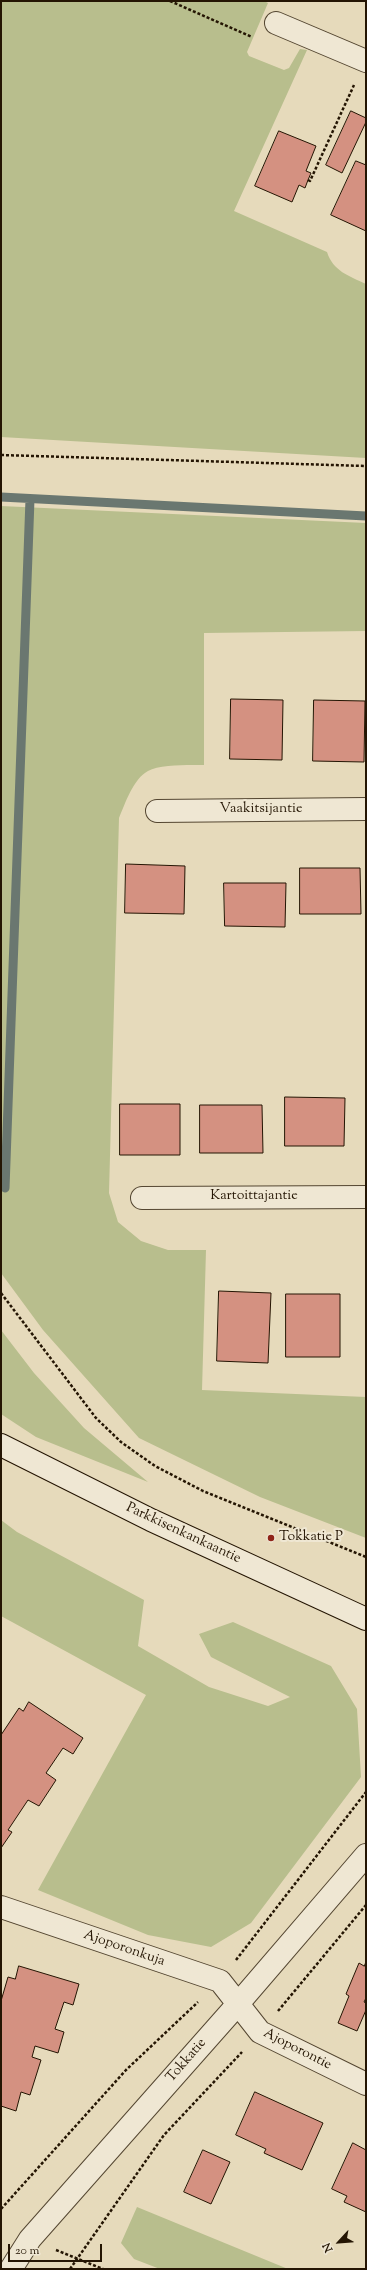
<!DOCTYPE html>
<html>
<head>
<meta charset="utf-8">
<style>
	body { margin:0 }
	#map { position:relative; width:367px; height:2270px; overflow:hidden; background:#e6dabb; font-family:"Sorts Mill Goudy",serif }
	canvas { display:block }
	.frame { position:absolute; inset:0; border:2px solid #241503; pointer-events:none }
	.north { position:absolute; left:319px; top:2222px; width:40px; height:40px; -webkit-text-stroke:3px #efe7d3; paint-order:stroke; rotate:244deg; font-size:11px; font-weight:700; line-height:16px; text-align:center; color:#241503 }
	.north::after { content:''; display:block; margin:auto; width:14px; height:18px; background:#241503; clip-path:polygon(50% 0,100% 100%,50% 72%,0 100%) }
	.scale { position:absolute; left:8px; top:2244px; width:94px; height:18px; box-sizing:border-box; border:2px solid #241503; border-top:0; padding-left:5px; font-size:12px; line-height:14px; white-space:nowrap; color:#241503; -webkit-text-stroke:3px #efe7d3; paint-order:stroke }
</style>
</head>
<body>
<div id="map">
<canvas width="367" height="2270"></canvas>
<div class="frame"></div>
<div class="north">N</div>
<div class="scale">20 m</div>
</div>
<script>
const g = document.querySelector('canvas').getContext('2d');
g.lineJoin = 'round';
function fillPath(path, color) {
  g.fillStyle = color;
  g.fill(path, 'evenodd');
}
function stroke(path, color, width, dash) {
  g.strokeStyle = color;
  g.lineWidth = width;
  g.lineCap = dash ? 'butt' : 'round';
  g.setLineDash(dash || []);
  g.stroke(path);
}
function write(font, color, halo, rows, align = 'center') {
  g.font = font + ' "Sorts Mill Goudy",serif';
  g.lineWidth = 4;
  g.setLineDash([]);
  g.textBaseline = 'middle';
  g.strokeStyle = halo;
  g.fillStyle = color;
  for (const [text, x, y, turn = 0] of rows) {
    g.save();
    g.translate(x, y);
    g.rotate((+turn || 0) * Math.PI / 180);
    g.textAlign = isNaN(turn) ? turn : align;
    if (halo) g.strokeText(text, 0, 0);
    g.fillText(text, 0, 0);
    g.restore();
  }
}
const green = new Path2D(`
	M1,1H264L268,3L247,52L249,56L284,70L289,68L300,49L307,50L234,211L327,252C333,271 349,276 366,284V458L1,437Z
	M1,506L366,523V631L204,633V765C190,765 160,764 148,771C133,779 125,804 119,818L109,1193L118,1222L141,1241L168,1250H206L202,1390L366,1397V1538L260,1497L139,1438L43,1330L1,1273Z
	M1,1330L34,1373L84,1428L148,1482L36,1437L1,1414Z
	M1,1520L17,1532L144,1600L138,1646L209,1687L268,1706L290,1697L211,1657L199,1634L233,1622L331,1666L357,1709L361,1777L251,1923L211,1947L148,1935L38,1890L146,1695L1,1616Z
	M137,2207L288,2269H160L134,2259L121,2243Z`);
const stream = new Path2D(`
	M1,497L366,516
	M5,1188L30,499`);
const building = new Path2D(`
	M351,111L366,118V122L342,173L326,165Z
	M279,131L316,146L306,171L311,173L308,180L305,188L299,185L292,202L255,186Z
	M356,161L366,165V231L331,215Z
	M231,699L283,700L282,760L230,759Z
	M314,700L365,701L364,762L313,761Z
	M126,864L185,866L184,914L125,913Z
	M300,868H360L361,914H300Z
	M224,883H286L285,927L225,926Z
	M285,1097L345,1098L344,1146H285Z
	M120,1104H180V1155H120Z
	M200,1105H262L263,1153H200Z
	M219,1291L271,1293L268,1363L217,1361Z
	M286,1294H340V1357H286Z
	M29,1702L83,1738L73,1754L63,1748L46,1773L56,1780L39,1806L28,1800L8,1830L12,1832L1,1848V1735L19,1708L23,1711Z
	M366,1962V1998L364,2002L366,2003V2010L357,2031L338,2023L349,1996L346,1994L359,1963L364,1966Z
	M19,1966L79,1984L73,2005L64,2002L55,2029L64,2032L58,2053L35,2046L32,2057L41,2060L30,2095L21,2092L16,2111L1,2106V2001L8,1977L15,1979Z
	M255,2092L323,2123L302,2170L264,2153L266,2149L236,2135Z
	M353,2143L366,2150V2212L344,2202L347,2196L332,2189Z
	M203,2150L230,2162L211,2204L184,2192Z`);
const path = new Path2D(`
	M170,1L252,37
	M308,180L310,181L354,85
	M1,455L366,466
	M1,1293L96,1418L121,1442L155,1466L203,1491L366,1557
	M236,1960L366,1792
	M278,2011L366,1905
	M1,2209L126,2070L198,2002
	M56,2250L103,2269
	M70,2269L164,2135L242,2052`);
const street = new Path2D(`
	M276,23L366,61
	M157,811L366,809
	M142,1198L366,1197
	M1,1907L220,1981L260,2032L366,2084
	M11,2269L30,2239L237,2005L366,1855`);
const secondary = new Path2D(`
	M1,1445L151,1520L366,1619`);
const markers = [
	[271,1538,4,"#8f2418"]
];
const streetNames = [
	["Vaakitsijantie",261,810],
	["Kartoittajantie",254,1197],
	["Parkkisenkankaantie",183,1534,25],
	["Ajoporonkuja",124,1949,19],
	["Ajoporontie",297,2050,27],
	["Tokkatie",187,2061,-49]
];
const poiNames = [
	["Tokkatie P",279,1538]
];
fillPath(green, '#b8be8d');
stroke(stream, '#6a7770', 9);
fillPath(building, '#d49181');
stroke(building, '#241503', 1);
stroke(street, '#544631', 24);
stroke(secondary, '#241503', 24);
stroke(path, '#241503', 2.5, [3, 2]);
stroke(street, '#efe7d3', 22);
stroke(secondary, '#efe7d3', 22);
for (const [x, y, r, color] of markers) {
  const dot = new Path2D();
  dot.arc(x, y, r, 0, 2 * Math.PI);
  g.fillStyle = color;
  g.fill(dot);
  stroke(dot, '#efe7d3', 1.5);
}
write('14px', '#241503', '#efe7d3', streetNames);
write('14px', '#241503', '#efe7d3', poiNames, 'left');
</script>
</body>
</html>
